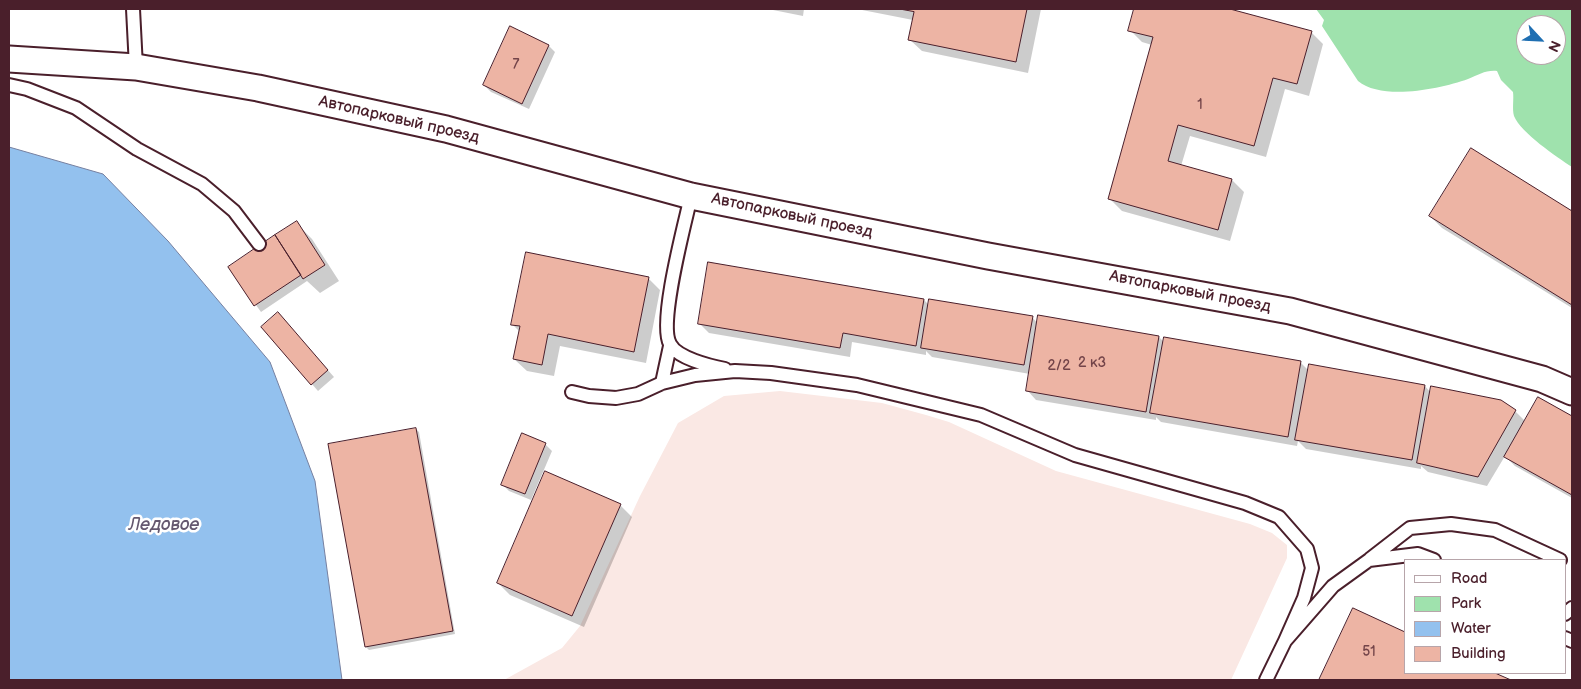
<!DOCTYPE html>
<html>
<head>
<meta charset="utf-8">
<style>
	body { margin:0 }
	#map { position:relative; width:1581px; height:689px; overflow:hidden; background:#fff; font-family:"Balsamiq Sans",sans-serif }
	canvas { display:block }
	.frame { position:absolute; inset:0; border:10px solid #4a1f2b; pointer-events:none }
	.legend { position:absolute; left:1404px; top:559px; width:162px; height:115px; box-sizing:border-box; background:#fff; border:1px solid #b7a5aa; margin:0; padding:6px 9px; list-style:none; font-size:15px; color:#4a1f2b }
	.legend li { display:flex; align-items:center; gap:10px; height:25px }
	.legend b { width:25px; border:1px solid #b7a5aa }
	.north { position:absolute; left:1516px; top:15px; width:50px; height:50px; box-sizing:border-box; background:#fff; border:1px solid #b7a5aa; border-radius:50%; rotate:115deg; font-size:14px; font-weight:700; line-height:20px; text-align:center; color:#4a1f2b }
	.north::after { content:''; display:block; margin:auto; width:18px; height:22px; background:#1f6fb2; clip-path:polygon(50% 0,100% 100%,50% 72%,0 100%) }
</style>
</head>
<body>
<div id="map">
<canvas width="1581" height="689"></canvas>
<div class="frame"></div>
<ul class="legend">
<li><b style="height:6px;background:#fff"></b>Road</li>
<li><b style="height:14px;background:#9fe2ad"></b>Park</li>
<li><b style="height:14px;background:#93c1ee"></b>Water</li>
<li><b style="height:14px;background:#edb4a4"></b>Building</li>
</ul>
<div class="north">N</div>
</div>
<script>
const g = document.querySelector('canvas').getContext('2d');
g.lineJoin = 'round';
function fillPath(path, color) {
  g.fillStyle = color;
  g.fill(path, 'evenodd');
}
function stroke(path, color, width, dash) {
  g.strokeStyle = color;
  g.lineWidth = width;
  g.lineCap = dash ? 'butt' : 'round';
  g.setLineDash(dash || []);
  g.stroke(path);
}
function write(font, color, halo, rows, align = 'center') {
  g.font = font + ' "Balsamiq Sans",sans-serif';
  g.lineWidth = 5;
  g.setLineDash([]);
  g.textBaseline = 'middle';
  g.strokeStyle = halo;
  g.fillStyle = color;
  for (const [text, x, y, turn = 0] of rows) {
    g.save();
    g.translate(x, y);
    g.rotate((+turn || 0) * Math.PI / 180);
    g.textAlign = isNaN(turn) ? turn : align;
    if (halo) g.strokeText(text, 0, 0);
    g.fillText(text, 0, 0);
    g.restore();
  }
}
const built = new Path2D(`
	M780,391L882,403L926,415L949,422L1056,471L1250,524L1272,533L1287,545V558L1231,680H504L562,648L580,626L640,496L678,423L724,396Z`);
const green = new Path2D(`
	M1316,9H1572V167C1557,157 1521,133 1514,116C1512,109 1514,99 1513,92L1501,80L1497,71C1485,70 1479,75 1468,79C1440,89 1382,101 1358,81L1322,26L1324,20ZM1526,25H1556V55H1526Z`);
const water = new Path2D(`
	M9,147L103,174L168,241L270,362L315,481L342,680H9Z`);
const shadow = new Path2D(`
	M768,9H804L803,16Z
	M857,9H1041L1028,73L922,51L909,39L913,20Z
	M1136,9H1226L1311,32L1323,44L1309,96L1285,89L1266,157L1190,136L1181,166L1232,180L1244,192L1230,241L1122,211L1110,199L1152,45L1142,42L1130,30Z
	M511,28L549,46L555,52L529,109L491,92L484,85Z
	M1471,150L1572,212V308L1442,228L1430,216Z
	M296,223L312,239L339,281L320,293L307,281L261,312L229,268Z
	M648,278L660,290L646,363L560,346L554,376L527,371L514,359L520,332L512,324Z
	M924,300L930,306L1032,317L1038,324L1159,337L1164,342L1165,338L1301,363L1309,371L1425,386L1431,393L1515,411L1525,421L1538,398L1572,417V498L1515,466L1505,456L1487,486L1428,472L1421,466V469L1306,449L1298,441L1297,446L1161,422L1156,417V420L1036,400L1027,390L1030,374L932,357L926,351V355L852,342L850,357L709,333L699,323Z
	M284,320L334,377L318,391L262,327Z
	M416,429L419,432L455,634L369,650L366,647L330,445Z
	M545,444L552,451L531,500L509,491L502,484Z
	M620,505L632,517L584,627L510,595L498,583Z
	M1354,610L1405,673H1492L1508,680H1320Z`);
const building = new Path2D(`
	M900,9H1027L1016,62L908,40L914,12Z
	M1134,9H1230L1312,31L1297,84L1273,78L1254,146L1178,125L1168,161L1232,179L1218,230L1108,199L1153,37L1128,31Z
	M510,26L549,45L522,104L483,85Z
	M1471,148L1572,211V305L1429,216Z
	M297,221L325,265L303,279L275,235Z
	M275,235L301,275L254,306L228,267Z
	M526,252L649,277L634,352L548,334L542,365L513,359L520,326L511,325Z
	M708,262L924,299L916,346L843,333L840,348L698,324Z
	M929,299L1033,316L1024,365L921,348Z
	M278,312L328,370L311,385L261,327Z
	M1038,315L1159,336L1146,412L1026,391Z
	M1164,337L1301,361L1288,437L1150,413Z
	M1309,364L1425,385L1412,460L1295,440Z
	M1431,386L1501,400L1516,410L1478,477L1417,463Z
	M1538,397L1572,416V495L1504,457Z
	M416,428L453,631L365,647L328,444Z
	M522,433L546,443L525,494L501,485Z
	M545,471L621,504L572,616L497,583Z
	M1353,608L1405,632V673H1495L1511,680H1319Z`);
const lane = new Path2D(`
	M133,9L136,67
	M9,85L27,89L76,108L137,149L202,184L234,211L259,244
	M691,196C685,223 658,323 670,344C677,358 710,366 725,369
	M662,383L670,346
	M572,392L589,396L616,398L638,394L662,383L695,375L735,371L771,373L857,385L981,415L1075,455L1245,503L1279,517L1307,549L1312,568L1304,598L1285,641
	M1370,559L1410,528L1451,524L1495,530L1560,560
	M1565,614L1572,608
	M1565,638L1572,641
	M1266,680L1285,641L1333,586L1369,560L1418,554L1434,560`);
const street = new Path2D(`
	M9,59L136,67L258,88L446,129L691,196L988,256L1290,311L1542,379L1572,392`);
const numberNames = [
	["7",516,65],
	["1",1200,105],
	["2 к3",1092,363],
	["2/2",1059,366],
	["51",1369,652]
];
const streetNames = [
	["Автопарковый проезд",399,120,13],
	["Автопарковый проезд",792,216,12],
	["Автопарковый проезд",1190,292,11]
];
const waterNames = [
	["Ледовое",164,525]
];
fillPath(built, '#fae8e4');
fillPath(green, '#9fe2ad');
fillPath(water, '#93c1ee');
stroke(water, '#7680a0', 1);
fillPath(shadow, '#0003');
fillPath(building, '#edb4a4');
stroke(building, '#4a1f2b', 1);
stroke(lane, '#4a1f2b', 16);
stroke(street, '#4a1f2b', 29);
stroke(lane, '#fff', 12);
stroke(street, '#fff', 25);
write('14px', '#734449', null, numberNames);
write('16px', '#4a1f2b', '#fff', streetNames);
write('italic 18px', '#64586f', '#fff', waterNames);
</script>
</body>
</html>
